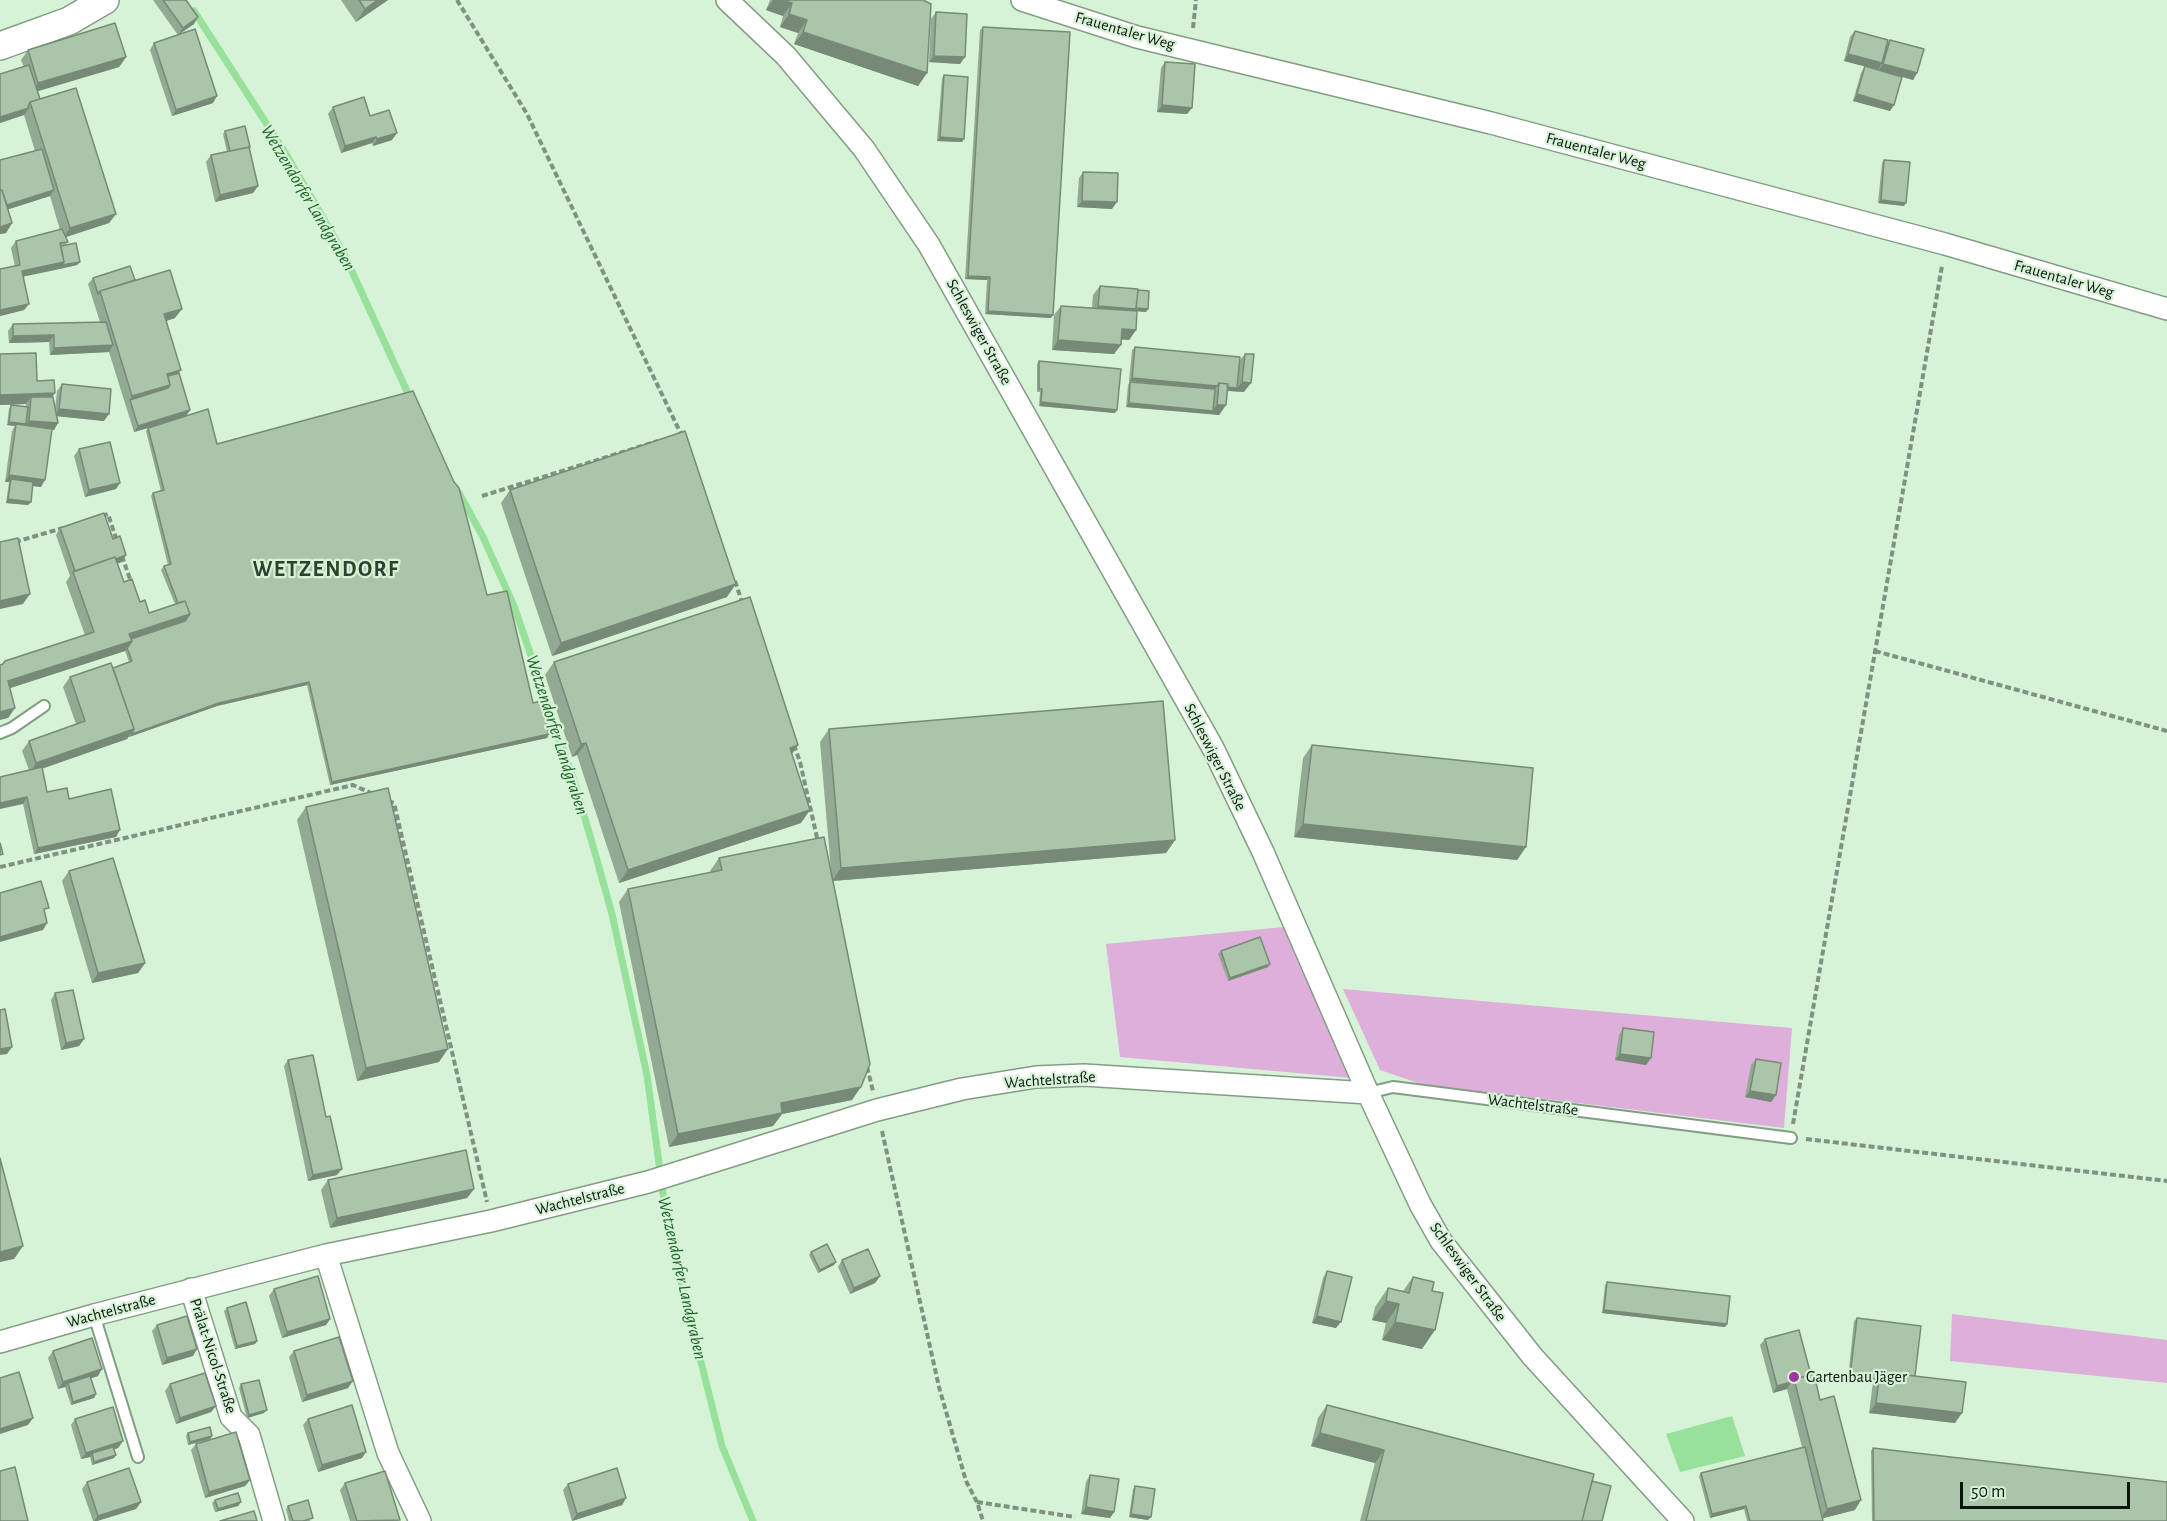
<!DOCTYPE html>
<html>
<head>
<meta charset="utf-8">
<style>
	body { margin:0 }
	#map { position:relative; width:2167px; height:1521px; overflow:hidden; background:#d6f2d7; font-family:"Alegreya Sans",sans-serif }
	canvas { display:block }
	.scale { position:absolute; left:1960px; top:1482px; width:170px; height:27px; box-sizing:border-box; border:3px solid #0b150c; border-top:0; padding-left:8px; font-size:18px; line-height:21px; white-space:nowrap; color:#0b150c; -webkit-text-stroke:4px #d6f2d7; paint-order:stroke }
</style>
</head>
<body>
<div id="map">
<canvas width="2167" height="1521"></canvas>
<div class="scale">50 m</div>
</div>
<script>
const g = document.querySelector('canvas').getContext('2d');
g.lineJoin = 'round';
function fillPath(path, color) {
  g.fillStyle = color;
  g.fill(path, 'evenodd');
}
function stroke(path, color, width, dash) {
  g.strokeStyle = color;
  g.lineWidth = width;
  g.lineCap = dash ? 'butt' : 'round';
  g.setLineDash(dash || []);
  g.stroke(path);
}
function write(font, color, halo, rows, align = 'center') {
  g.font = font + ' "Alegreya Sans",sans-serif';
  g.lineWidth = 4.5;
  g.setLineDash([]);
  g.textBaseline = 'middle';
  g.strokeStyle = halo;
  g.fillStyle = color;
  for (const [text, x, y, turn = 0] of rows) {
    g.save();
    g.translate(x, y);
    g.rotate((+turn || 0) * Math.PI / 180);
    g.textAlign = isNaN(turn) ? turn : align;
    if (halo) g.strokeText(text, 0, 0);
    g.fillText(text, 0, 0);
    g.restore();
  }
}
const green = new Path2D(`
	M1284,927L1352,1078L1120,1057L1106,944Z
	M1343,989L1792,1028L1784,1128L1421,1084L1380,1070Z
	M1952,1314L2167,1340V1383L1950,1361Z`);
const water = new Path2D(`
	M1732,1416L1745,1456L1680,1472L1666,1434Z`);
const stream = new Path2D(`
	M194,11L286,154L344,254L411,400
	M459,493L483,537L514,606L576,787L597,860L612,914L647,1075L668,1230L722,1446L753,1521`);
const path = new Path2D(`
	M457,0L527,114L682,436
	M1193,28L1196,0
	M482,496L658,441
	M102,516L108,514L117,541
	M15,542L63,528
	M122,556L131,582
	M735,581L742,602
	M1875,651L2167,731
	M794,745L800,762L818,842
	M388,801L394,803L487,1202
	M0,867L353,785L373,794
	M867,1067L873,1091
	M1793,1124L1942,266
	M882,1131L939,1387L966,1481L977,1502L983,1521
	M1806,1139L2167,1181
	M977,1502L1075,1517`);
const service = new Path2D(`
	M0,733L12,728L44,706
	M1368,1093L1393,1087L1791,1138
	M94,1315L138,1457`);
const minor = new Path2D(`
	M727,0L786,56L864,149L929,245L1213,748L1263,852L1368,1093L1420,1204L1441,1241L1533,1357L1683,1521
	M1022,0L1137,37L1491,123L1945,244L2167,309
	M326,1255L388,1453L420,1521
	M191,1289L231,1417L249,1435L274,1521
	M0,1342L94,1315L326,1255L491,1221L648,1182L877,1110L962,1089L1036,1077L1084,1075L1368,1093`);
const tertiary = new Path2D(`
	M0,46L69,21L105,0`);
const wall = new Path2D(`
	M153,0H186L194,24L178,35Z
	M341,0H388L356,22Z
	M770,0H923L927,73L918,86L794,44L798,33L780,27L783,16L766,10Z
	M936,12L960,64L929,62L931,19Z
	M983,27L1053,315L1051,318L985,314L987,280L965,279L980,30Z
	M1855,31L1887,44L1890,40L1917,73L1913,80L1900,76L1894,105L1890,111L1853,101L1861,73L1865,66L1844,61L1850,37Z
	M154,43L213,103L172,116L150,50Z
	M28,50L126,57L119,67L37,91L40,99L116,214L109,223L65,237L68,242L65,245L80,262L77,265L23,276L29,304L24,310L0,316V269L15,266L11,248L16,241L60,230L50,196L8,209L12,223L6,233L0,234V160L35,151L24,115L0,123V74L24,67L21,60Z
	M1165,62L1192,108L1187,114L1157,112L1161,68Z
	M944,75L962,142L937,141L942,78Z
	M333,107L370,116L392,140L373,146L372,143L341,153L328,114Z
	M225,131L249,148L258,186L253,193L215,202L206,162L211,155L227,152L223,134Z
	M1884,160L1904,206L1878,203L1882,163Z
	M1083,172L1112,209L1077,207L1079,178Z
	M93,278L135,280L175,318L166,321L179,373L190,410L186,416L217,444L487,595L533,703L549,734L547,738L330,785L307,685L217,706L129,737V736L127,739L42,768L47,792L69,799L116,837L34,854L23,804L0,777L29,770L22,751L29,741L76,724L63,687L70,677L113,668L129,662L125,651L10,688L15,708L8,718L2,664L5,661L85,635L66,582L70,576L56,535L60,528L113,539L126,555L122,562L117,563L124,582L149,613L175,604L161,570L164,566L168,565L151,496L153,493L161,491L146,431L148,428L134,432L109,352L50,355L49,342L9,343L8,331L13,324L100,322L88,284Z
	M1100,286L1146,312L1137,311L1136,330L1129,340L1121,339L1114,354L1052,350L1054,315L1061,306L1092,308L1093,295Z
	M1135,347L1240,360L1245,354L1244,392L1227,391L1226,405L1219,415L1126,407L1128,385L1130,382L1155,384L1129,381L1132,350Z
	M0,354L37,381L53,397L55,409L57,391L62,384L104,421L57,416L58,423L54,430H52L41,487L33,486L31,502L28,505L6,503L9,482H5L12,431L15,426L7,425L9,409L11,405L26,407V404L0,405Z
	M1039,361L1115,413L1039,406L1040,392H1037V364Z
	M79,449L116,489L85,497L74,456Z
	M510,490L727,597L552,656L501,503Z
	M554,662L798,745L792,754L801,823L619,883L577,755L572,757L545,675Z
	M829,729L1175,840L1166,853L833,881L852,1100L782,1114L773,1126L669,1147L619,902L628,889L711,872L710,871L719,858L831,871L820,742Z
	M1312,745L1526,847L1517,860L1294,837L1303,758Z
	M306,807L439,1062L357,1081L297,820Z
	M69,871L145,963L138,973L92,983L62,881Z
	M1221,951L1268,967L1228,981L1218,954Z
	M55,993L84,1039L79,1046L61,1050L51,1000Z
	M1623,1028L1651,1058L1646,1065L1615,1060L1619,1035Z
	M1756,1059L1776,1095L1771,1102L1745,1097L1751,1065Z
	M288,1060L337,1175L308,1181L284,1066Z
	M328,1180L474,1189L467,1198L330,1228L321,1190Z
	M811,1252L834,1265L818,1273L809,1255Z
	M842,1260L880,1276L875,1283L850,1294L838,1267Z
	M1327,1271L1336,1328L1312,1323L1323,1278Z
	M1413,1277L1422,1349L1382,1340L1386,1323L1372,1320L1375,1307L1388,1288L1403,1291Z
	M1607,1282L1727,1324L1725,1327L1602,1313L1605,1285Z
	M274,1289L330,1319L326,1325L282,1338L269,1296Z
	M227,1308L257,1341L255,1344L235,1349L224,1311Z
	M1857,1318L1915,1376L1955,1423L1869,1413L1873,1382L1848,1379L1854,1321Z
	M157,1325L193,1356L162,1365L152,1331Z
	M1765,1339L1811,1375L1820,1400L1855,1510L1823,1518V1521H1747L1744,1509L1710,1518L1699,1476L1701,1473L1802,1447L1787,1389L1773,1393L1760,1345Z
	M53,1351L98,1376L91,1378L96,1394L94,1398L71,1405L65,1387L58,1389L48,1358Z
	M294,1351L348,1388L302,1402L289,1357Z
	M170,1384L216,1406L211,1412L176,1424L165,1391Z
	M241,1384L264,1413L247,1418L239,1388Z
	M1327,1405L1592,1481L1602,1521H1360L1375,1463L1311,1446L1318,1418Z
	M75,1419L123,1441L118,1448L114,1449L116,1455L114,1458L92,1465L90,1457L81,1459L71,1425Z
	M308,1419L362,1458L318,1472L303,1425Z
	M188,1433L212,1436L210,1439L188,1445L186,1436Z
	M196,1444L250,1480L245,1486L205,1498L191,1450Z
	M1873,1448L2167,1521H1872L1871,1451Z
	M1090,1475L1114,1512L1110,1518L1081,1514L1086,1482Z
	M87,1482L141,1502L136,1509L97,1521H93L82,1489Z
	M345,1483L399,1521H350L340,1490Z
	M568,1484L626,1498L622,1505L572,1521L563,1490Z
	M1135,1486L1148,1520L1129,1517L1133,1489Z
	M215,1500L241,1502L238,1506L215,1512L212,1503Z
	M288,1506L311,1521H289L286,1509Z`);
const shadedWall = new Path2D(`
	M378,0H388L356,22L365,9Z
	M773,0H782L792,3L783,16L766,10Z
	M789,14L807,20L798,33L780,27Z
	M198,17L194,24L178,35L183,28Z
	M803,32L927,73L918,86L794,44Z
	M1848,54L1882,63L1878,70L1844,61Z
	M934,56L965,57L960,64L929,62Z
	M126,57L119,67L32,93L38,83Z
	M1883,64L1917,73L1913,80L1879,70Z
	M1857,94L1894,105L1890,111L1853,101Z
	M217,96L213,103L172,116L176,110Z
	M1162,105L1192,108L1187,114L1157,112Z
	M29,108L24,115L0,123V117Z
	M397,133L392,140L373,146L377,139Z
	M376,137L372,143L341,153L345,146Z
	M940,137L964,139L962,142L937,141Z
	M258,186L253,193L215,202L220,195Z
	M54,190L50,196L0,212L4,206Z
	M1881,200L1906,203L1904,206L1878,203Z
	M1082,201L1117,202L1112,209L1077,207Z
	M116,214L109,223L63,238L70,228Z
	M12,223L6,233L0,234V227Z
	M64,262L60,269L17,278L22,271Z
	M80,262L77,265L60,269L62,265Z
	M968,276L990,277L987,280L965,279Z
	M29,304L24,310L0,316V310Z
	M1098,306L1134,308L1148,309L1146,312L1135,311L1092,316Z
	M182,309L175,318L157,324L164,314Z
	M988,311L1053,315L1051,318L985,314Z
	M1122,329L1136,330L1129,340L1115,339Z
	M54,335L49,342L9,343L13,336Z
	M1058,340L1121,345L1114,354L1052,350Z
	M113,345L109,352L50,355L54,348Z
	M181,370L174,379L166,382L167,374Z
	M1132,378L1217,386L1215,389L1129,381Z
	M1242,382L1251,383L1244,392L1219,390V386L1237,388Z
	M170,385L163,395L130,400L132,396Z
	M55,393L48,403L31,397L26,404L0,405V395Z
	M1041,402L1117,410L1115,413L1039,406Z
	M1129,403L1213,411L1210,414L1126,407Z
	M1217,405H1226L1219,415L1210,414Z
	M59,409L109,414L104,421L55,416Z
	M190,410L185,417L134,432L138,426Z
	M29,421L58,423L54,430L16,426V424L15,426L7,425L9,422L26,424Z
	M9,475L45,480L41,487L10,483L11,479L9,482H5Z
	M120,483L116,489L85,497L89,490Z
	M8,499L31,502L28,505L6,503Z
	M126,555L122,562L75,578L74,576Z
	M736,584L727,597L552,656L561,643Z
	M30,594L23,604L0,609V601Z
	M190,614L183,624L132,641L125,651L1,691L8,681L129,634Z
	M309,682L307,685L217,706L129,737L132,734L219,703Z
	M15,708L8,718L0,720V712Z
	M134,729L127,739L30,773L36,763Z
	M549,734L547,738L330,785L332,782Z
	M586,743L577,755L572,757L581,744Z
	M798,745L789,758L790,748Z
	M27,797L23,804L0,809V803Z
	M810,810L801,823L619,883L628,870Z
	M1303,824L1526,847L1517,860L1294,837Z
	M120,830L116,837L34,854L38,848Z
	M1175,840L1166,853L832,881L841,868Z
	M47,923L43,930L0,942V937Z
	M145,963L138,973L92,983L98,973Z
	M1270,964L1268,967L1228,981L1230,978Z
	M84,1039L79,1046L61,1050L66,1043Z
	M12,1047L7,1054L0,1055V1049Z
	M448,1049L439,1062L357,1081L366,1068Z
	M1620,1054L1651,1058L1646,1065L1615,1060Z
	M861,1087L852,1100L782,1114L773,1126L669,1147L678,1134L781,1103Z
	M1750,1091L1776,1095L1771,1102L1745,1097Z
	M342,1169L337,1175L308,1181L313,1175Z
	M474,1189L467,1198L330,1228L337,1218Z
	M23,1246L14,1259L0,1262V1252Z
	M836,1262L834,1265L818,1273L820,1270Z
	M880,1276L875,1283L850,1294L854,1288Z
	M1386,1301L1399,1304L1386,1323L1372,1320Z
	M1604,1310L1727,1324L1725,1327L1602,1313Z
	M1317,1316L1341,1322L1336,1328L1312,1323Z
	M330,1319L326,1325L282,1338L287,1332Z
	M1395,1322L1435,1330L1422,1349L1382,1340Z
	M257,1341L255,1344L235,1349L237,1346Z
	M197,1349L193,1356L162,1365L167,1358Z
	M102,1369L98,1376L68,1386V1383L65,1387L58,1389L63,1382Z
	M1850,1376L1875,1379L1873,1382L1848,1379Z
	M353,1381L348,1388L302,1402L307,1395Z
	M1791,1382L1787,1389L1773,1393L1777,1386Z
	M96,1394L94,1398L71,1405L73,1402Z
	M1876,1403L1962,1413L1955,1423L1869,1413Z
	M216,1406L211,1412L176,1424L180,1418Z
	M267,1410L264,1413L247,1418L249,1415Z
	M33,1418L28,1425L0,1434V1429Z
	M1320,1433L1384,1450L1375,1463L1311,1446Z
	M212,1436L210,1439L188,1445L190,1442Z
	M123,1441L118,1448L93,1456L92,1453L90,1457L81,1459L86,1453Z
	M366,1452L362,1458L318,1472L322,1465Z
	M116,1455L114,1458L92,1465L94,1462Z
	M250,1480L245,1486L205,1498L209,1492Z
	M626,1498L622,1505L572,1521L577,1514Z
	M1861,1500L1855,1510L1820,1519L1827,1509Z
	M141,1502L136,1509L97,1521H94L98,1516Z
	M241,1502L238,1506L215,1512L218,1509Z
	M1746,1506L1744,1509L1710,1518L1712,1514Z
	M1086,1507L1114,1512L1110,1518L1081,1514Z
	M1131,1514L1151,1517L1148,1520L1129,1517Z`);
const building = new Path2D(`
	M163,0H186L198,17L183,28Z
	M359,0H378L365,9Z
	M782,0H923L931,4L927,73L803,32L807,20L789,14L792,3Z
	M936,12L967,14L965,57L934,56Z
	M115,23L126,57L38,83L28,50Z
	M983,27L1070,32L1053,315L988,311L990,277L968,276Z
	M195,29L217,96L176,110L154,43Z
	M1855,31L1888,40L1882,63L1848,54Z
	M1890,40L1924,49L1917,73L1883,64Z
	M1165,62L1195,64L1192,108L1162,105Z
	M29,65L40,99L30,102L28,106L29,108L0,117V74Z
	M1865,66L1902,77L1894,105L1857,94Z
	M944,75L968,77L964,139L940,137Z
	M76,88L116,214L70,228L30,102Z
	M364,97L370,116L389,110L397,133L377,139L376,137L345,146L333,107Z
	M245,126L250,147L230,151L225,131Z
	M249,147L258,186L220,195L211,155Z
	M42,149L54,190L7,205L2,190H0V160Z
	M1884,160L1910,162L1906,203L1881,200Z
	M1083,172L1118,173L1117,202L1082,201Z
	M0,190H2L12,223L0,227Z
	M62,229L68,242L60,243L64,262L22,271L29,304L0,310V269L20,265L16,241Z
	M76,243L80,262L62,265L64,262L61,246Z
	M130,266L135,280L100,291L98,294L93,278Z
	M170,270L182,309L164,314L181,370L167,374L170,385L132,396L100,291Z
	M1100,286L1138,289L1136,309L1098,306Z
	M1138,290L1149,291L1148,309L1136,308Z
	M1061,306L1137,311L1136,330L1122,329L1121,345L1058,340Z
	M106,322L113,345L54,348V335L13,336V324Z
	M1135,347L1240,357L1237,388L1227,387L1228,384L1219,383L1217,386L1132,378Z
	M36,353L37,381L54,380L55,393L0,395V354Z
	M1245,354H1254L1251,383L1242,382Z
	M1039,361L1121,369L1117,410L1041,402L1042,389H1039Z
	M179,373L190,410L138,426L130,400L168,388L170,385L168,376Z
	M1130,382L1215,389L1213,411L1129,403Z
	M1219,383L1228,384L1226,405H1217Z
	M62,384L111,389L109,414L59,409Z
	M413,391L454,482L459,488L487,595L507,591L533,703L541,701L549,734L332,782L309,682L219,703L132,734L134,729L113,668L132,661L127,648L132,641L131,639L185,621L190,614L185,601L178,603L164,566L171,564L153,493L164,490L148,428L208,409L217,444Z
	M31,397H53L58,423L29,421Z
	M11,405L28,407L26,424L9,422Z
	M16,424L52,429L45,480L9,475Z
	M685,431L736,584L561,643L510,490Z
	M110,442L120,483L89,490L79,449Z
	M11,479L33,482L31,502L8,499Z
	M104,513L113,539L120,536L126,555L116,559L115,557L75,571L60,528Z
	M18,538L30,594L0,601V542Z
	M115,557L124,582L132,579L140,602L145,600L149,613L185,601L190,614L129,634L132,641L8,681L15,708L0,712V665L3,664L5,661L94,632L73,572Z
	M750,597L798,745L790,748L810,810L628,870L586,743L581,744L554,662Z
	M111,663L134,729L36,763L29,741L85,721L70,677Z
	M1163,701L1175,840L841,868L829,729Z
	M1312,745L1533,768L1526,847L1303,824Z
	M42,767L47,792L67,788L69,799L111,789L120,830L38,848L27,797L0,803V777Z
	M388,788L448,1049L366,1068L306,807Z
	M824,837L870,1064L861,1087L781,1103L782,1113L678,1134L628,889L722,870L719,858Z
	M0,843L3,854L0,855Z
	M113,858L145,963L98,973L69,871Z
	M41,881L49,908L44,909L47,923L0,937V893Z
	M1260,937L1270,964L1230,978L1221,951Z
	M73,990L84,1039L66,1043L55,993Z
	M5,1009L12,1047L0,1049V1010Z
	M1623,1028L1654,1032L1651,1058L1620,1054Z
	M313,1055L326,1117L330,1116L342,1169L313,1175L288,1060Z
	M1756,1059L1781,1063L1776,1095L1750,1091Z
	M466,1150L474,1189L337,1218L328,1180Z
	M0,1158L23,1246L0,1252Z
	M827,1244L836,1262L820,1270L811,1252Z
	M868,1249L880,1276L854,1288L842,1260Z
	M1327,1271L1352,1277L1341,1322L1317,1316Z
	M318,1276L330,1319L287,1332L274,1289Z
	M1413,1277L1434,1282L1432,1291L1443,1293L1435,1330L1395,1322L1399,1304L1386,1301L1388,1288L1409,1293Z
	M1607,1282L1730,1296L1727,1324L1604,1310Z
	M246,1302L257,1341L237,1346L227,1308Z
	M187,1316L197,1349L167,1358L157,1325Z
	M1857,1318L1921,1326L1915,1376L1880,1372L1875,1379L1850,1376Z
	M1799,1330L1811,1375L1794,1379L1791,1382L1777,1386L1765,1339Z
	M339,1337L353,1381L307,1395L294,1351Z
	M92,1338L102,1369L63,1382L53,1351Z
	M19,1372L33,1418L0,1429V1378Z
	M1880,1372L1966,1382L1962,1413L1876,1403Z
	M205,1373L216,1406L180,1418L170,1384Z
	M1814,1374L1820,1400L1834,1396L1861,1500L1827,1509L1794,1379Z
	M90,1376L96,1394L73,1402L68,1383Z
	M259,1380L267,1410L249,1415L241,1384Z
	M352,1405L366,1452L322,1465L308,1419Z
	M1327,1405L1594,1474L1582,1521H1366L1384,1450L1320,1433Z
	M113,1407L123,1441L86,1453L75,1419Z
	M210,1427L212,1436L190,1442L188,1433Z
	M236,1432L250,1480L209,1492L196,1444Z
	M113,1447L116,1455L94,1462L92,1453Z
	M1805,1447L1823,1521H1750L1746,1506L1712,1514L1701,1473Z
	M1873,1448L2167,1482V1521H1874Z
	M15,1467L28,1521H0V1471Z
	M129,1468L141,1502L98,1516L87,1482Z
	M617,1468L626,1498L577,1514L568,1484Z
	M385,1471L400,1520L357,1521L345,1483Z
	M1090,1475L1119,1479L1114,1512L1086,1507Z
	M1592,1481L1611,1486L1602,1521H1582Z
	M1135,1486L1155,1489L1151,1517L1131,1514Z
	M238,1493L241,1502L218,1509L215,1500Z
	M308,1500L313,1518L303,1521H293L288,1506Z
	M254,1511L257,1521H220Z`);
const markers = [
	[1794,1377,6,"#9c379b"]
];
const streetNames = [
	["Frauentaler Weg",1125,31,16],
	["Frauentaler Weg",1596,151,15],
	["Frauentaler Weg",2064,279,16],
	["Schleswiger Straße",979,332,61],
	["Schleswiger Straße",1215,757,63],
	["Wachtelstraße",1050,1080,-4],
	["Wachtelstraße",1533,1105,7],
	["Wachtelstraße",580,1199,-14],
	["Schleswiger Straße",1468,1272,54],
	["Wachtelstraße",111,1311,-15],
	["Prälat-Nicol-Straße",213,1356,72]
];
const poiNames = [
	["Gartenbau Jäger",1806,1377]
];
const waterNames = [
	["Wetzendorfer Landgraben",308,198,59],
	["Wetzendorfer Landgraben",557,735,72],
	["Wetzendorfer Landgraben",682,1278,77]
];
const districtNames = [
	["WETZENDORF",326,569]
];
fillPath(green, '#deafdb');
fillPath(water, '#97e19a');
stroke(stream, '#97e19a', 7);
stroke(service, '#839d84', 14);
stroke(minor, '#839d84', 24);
stroke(tertiary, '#839d84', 30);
stroke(path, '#7e927f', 4, [6, 3]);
stroke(service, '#fff', 10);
stroke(minor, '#fff', 21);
stroke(tertiary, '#fff', 27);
fillPath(wall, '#92a992');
fillPath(shadedWall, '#778a77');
fillPath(building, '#aac5aa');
stroke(building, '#778a77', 1.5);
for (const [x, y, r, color] of markers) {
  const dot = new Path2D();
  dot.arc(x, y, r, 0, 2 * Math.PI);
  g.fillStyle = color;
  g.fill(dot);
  stroke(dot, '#d6f2d7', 2);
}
write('16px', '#0b150c', '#d6f2d7', streetNames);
write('16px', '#0b150c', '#d6f2d7', poiNames, 'left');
write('italic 18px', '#1a6424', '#d6f2d7', waterNames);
g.letterSpacing = '1.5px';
write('bold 22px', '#2b422c', '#d6f2d7', districtNames);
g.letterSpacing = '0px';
</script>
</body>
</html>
